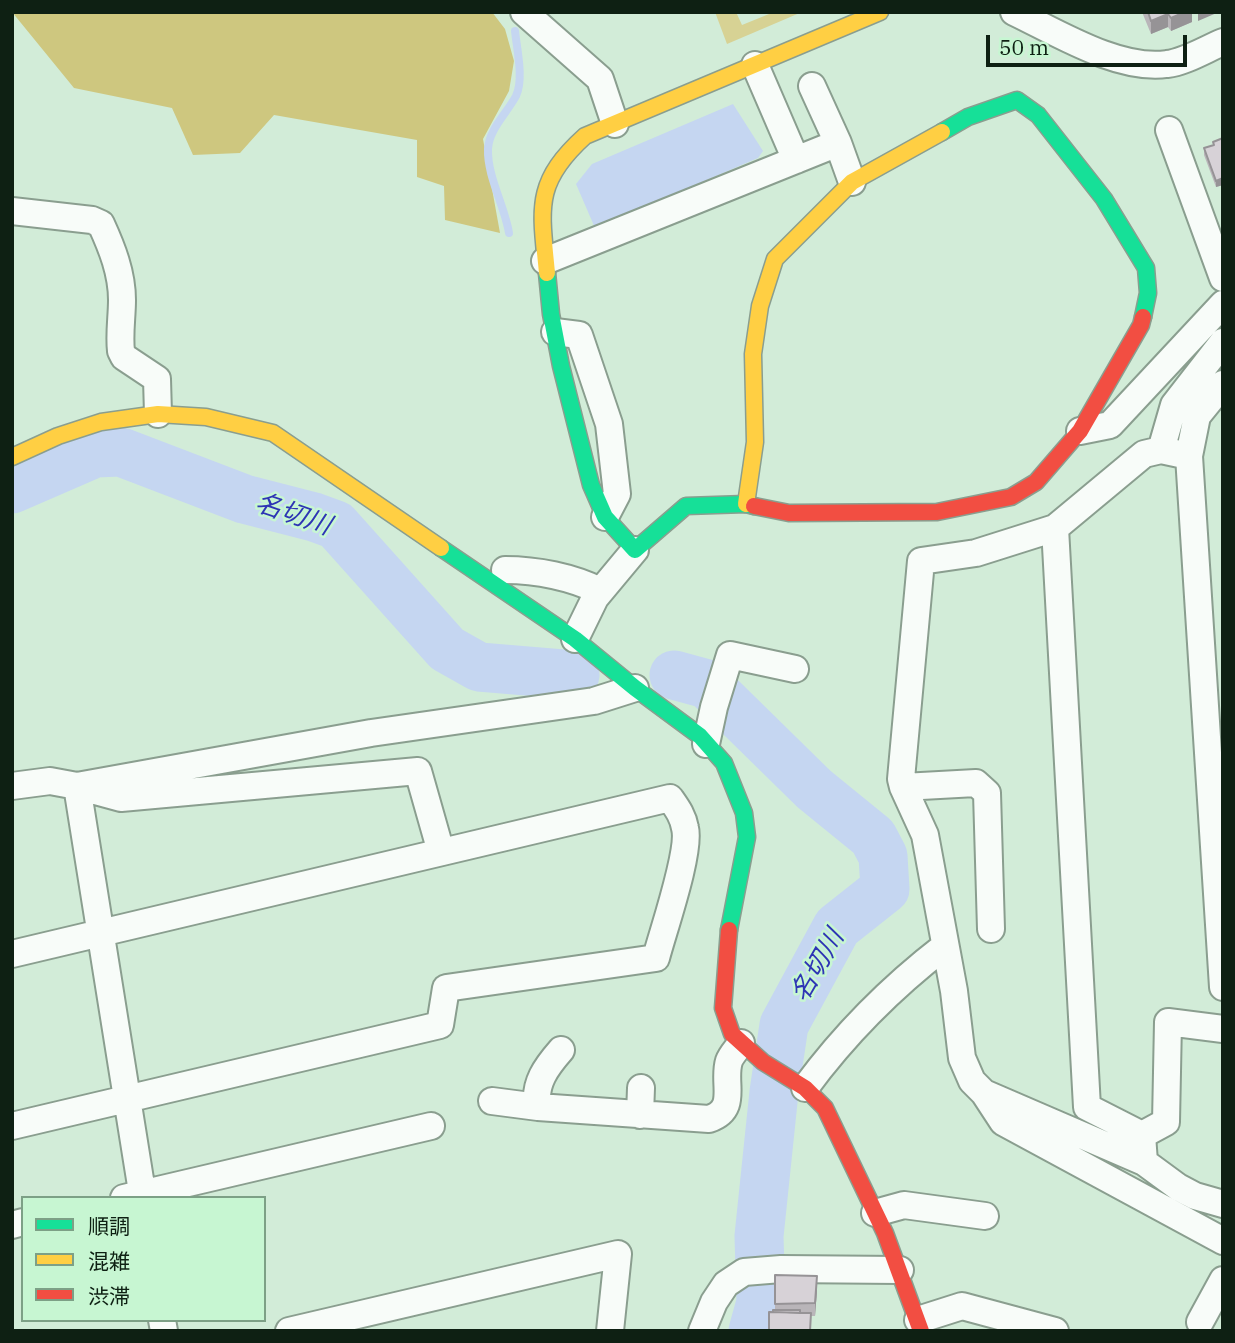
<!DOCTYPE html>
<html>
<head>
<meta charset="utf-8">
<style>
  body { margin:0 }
  #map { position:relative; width:1235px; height:1343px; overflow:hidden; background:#d2ecd8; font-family:"IBM Plex Serif","Noto Sans JP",serif }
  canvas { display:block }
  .frame { position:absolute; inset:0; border:14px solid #0e2013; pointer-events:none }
  .legend { position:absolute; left:21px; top:1196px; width:245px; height:126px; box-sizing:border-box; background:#c7f6d2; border:2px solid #7da086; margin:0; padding:9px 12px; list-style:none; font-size:21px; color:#0e2013 }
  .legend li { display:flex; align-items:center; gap:14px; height:35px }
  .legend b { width:35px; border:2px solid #7da086 }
  .scale { position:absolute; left:986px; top:35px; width:201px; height:32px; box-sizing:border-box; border:4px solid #0e2013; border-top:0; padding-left:9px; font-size:21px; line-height:24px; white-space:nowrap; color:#0e2013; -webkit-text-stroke:5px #c7f6d2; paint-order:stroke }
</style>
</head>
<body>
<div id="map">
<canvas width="1235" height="1343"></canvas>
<div class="frame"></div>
<ul class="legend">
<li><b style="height:9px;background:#16e098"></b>順調</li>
<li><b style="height:9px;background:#ffcf43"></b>混雑</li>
<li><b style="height:9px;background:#f24e42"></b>渋滞</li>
</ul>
<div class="scale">50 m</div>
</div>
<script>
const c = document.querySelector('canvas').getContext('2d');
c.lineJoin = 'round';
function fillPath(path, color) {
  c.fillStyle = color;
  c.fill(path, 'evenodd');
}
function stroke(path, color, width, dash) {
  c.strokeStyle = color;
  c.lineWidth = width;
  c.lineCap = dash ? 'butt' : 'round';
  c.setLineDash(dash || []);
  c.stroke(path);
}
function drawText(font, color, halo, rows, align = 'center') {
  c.font = font + ' "IBM Plex Serif","Noto Sans JP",serif';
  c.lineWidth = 5;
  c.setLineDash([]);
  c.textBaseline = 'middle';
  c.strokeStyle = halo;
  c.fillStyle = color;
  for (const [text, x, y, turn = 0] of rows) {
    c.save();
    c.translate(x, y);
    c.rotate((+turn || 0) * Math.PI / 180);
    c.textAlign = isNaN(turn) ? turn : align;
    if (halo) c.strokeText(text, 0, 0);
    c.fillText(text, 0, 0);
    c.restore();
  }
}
const green = new Path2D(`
  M715,12H736L742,25L774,12H802L727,44Z`);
const forest = new Path2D(`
  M12,12H492L505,29L514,61L509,91L483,139L500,233L445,220L444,186L417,177V140L274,115L240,153L193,155L172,108L74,88Z`);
const water = new Path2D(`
  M733,104L763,151L758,158L595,228L576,184L592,164Z`);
const stream = new Path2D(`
  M509,233C505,207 487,176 488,149C489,129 507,113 516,96C524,79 517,50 515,31`);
const river = new Path2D(`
  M12,489L95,453L121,452L244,499L314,517L336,525L447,649L479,667L575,675
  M674,675L707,684L814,789L873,837L883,856L885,889L837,927L784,1025L774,1092L759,1236L761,1302L753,1331`);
const street = new Path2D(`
  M524,12L600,79L615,124
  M1014,12C1058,33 1119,71 1167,64C1185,62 1206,49 1223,42
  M755,65L796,160
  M812,86L838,143
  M1169,130L1223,278
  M12,211L92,220L101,224C112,248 122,273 122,300C122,317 119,334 121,351L124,357L157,379L158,414
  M545,261L838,143L852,182
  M555,332L579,335L609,424L617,494L605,517
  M1223,384L1197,416L1189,456L1161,450L1144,454L1055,528L976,553L921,561L901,779L903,787L925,835L954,991L962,1058L972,1081L984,1093L1144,1162L1178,1187L1195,1196L1223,1204
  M1080,431L1110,425L1223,304
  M1161,450L1174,405L1223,342
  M1189,456L1223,987
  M1055,528L1087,1107L1142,1135L1144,1162
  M505,570C537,570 572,577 600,591
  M575,639L595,598L635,550
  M706,744L714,707L730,655L795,669
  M12,786L50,781L77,786L121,798L418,771L441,852
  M77,786L371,733L594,701L635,688
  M77,786L143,1198
  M903,787L976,783L987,793L991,929
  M12,954L670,798C677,808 683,816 685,828C691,851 663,931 656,958L446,988L440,1025L12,1126
  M561,1050C547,1066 533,1084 538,1107L709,1119C739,1109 722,1083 729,1061C731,1055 738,1048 741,1043
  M805,1088C844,1035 893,986 945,946
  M984,1093L1003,1122L1223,1241
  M492,1101L538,1107
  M640,1115L641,1088
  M1142,1135L1166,1122L1168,1022L1223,1029
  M124,1198L431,1126
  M875,1213L904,1205L985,1216
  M12,1225L23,1222
  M162,1320L164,1331
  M918,1320L962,1306L1055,1331
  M1200,1322L1223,1280
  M289,1331L618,1254L610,1331
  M702,1331L714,1302L726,1284L744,1272L781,1269L900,1270`);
const fast = new Path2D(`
  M942,132L968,117L1017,100L1038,115L1104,199L1146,268L1148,293L1143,317
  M547,273L551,314L561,366L591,485L605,517L635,550L686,506L746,504L754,506
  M441,548L575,639L635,688L700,736L724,763L744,813L747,837L729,930`);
const slow = new Path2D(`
  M547,273C541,209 533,183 585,136L880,12
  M12,457L58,436L101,422L158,414L206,417L273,433L441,548
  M746,504L755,442L753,354L760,306L775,259L852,182L942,132`);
const jam = new Path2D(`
  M754,506L789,513L937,512L1011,497L1036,482L1080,431L1141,325L1143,317
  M729,930L723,1008L732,1034L763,1062L805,1088L825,1108L885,1233L921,1331`);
const wall = new Path2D(`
  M1142,12H1192V22L1171,31L1168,27L1151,34Z
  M1223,138V185L1216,187L1204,155V148L1213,145V142Z
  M775,1275L817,1290L815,1316H811V1331H769L773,1312L775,1310Z`);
const shadedWall = new Path2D(`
  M1185,12H1192V22L1171,31V18Z
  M1198,12H1219L1198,21Z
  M1168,14V27L1151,34V21Z
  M1223,178V185L1216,187V181Z
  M817,1276V1290L815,1316V1303Z`);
const building = new Path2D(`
  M1148,12H1185L1171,18L1168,14L1151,21Z
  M1223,138V178L1216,181L1204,148L1214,145L1213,142Z
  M775,1275L817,1276L815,1303L775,1304Z
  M773,1310H800V1313L773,1312Z
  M769,1312L811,1313L810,1331H769Z`);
const waterNames = [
  ["名切川",293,515,19],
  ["名切川",818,966,-60]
];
fillPath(green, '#d7d294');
fillPath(forest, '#cec77f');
fillPath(water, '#c5d6f1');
stroke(stream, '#c5d6f1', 8);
stroke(river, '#c5d6f1', 49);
stroke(street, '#8a9e8f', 30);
stroke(fast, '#8a9e8f', 19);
stroke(slow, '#8a9e8f', 19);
stroke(jam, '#8a9e8f', 19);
stroke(street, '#f8fcf9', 26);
stroke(fast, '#16e098', 16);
stroke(slow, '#ffcf43', 16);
stroke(jam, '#f24e42', 16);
fillPath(wall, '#b9b5b9');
fillPath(shadedWall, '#969396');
fillPath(building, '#d7d2d7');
stroke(building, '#969396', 2);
drawText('italic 26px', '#2e35b5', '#c7f6d2', waterNames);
</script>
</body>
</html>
